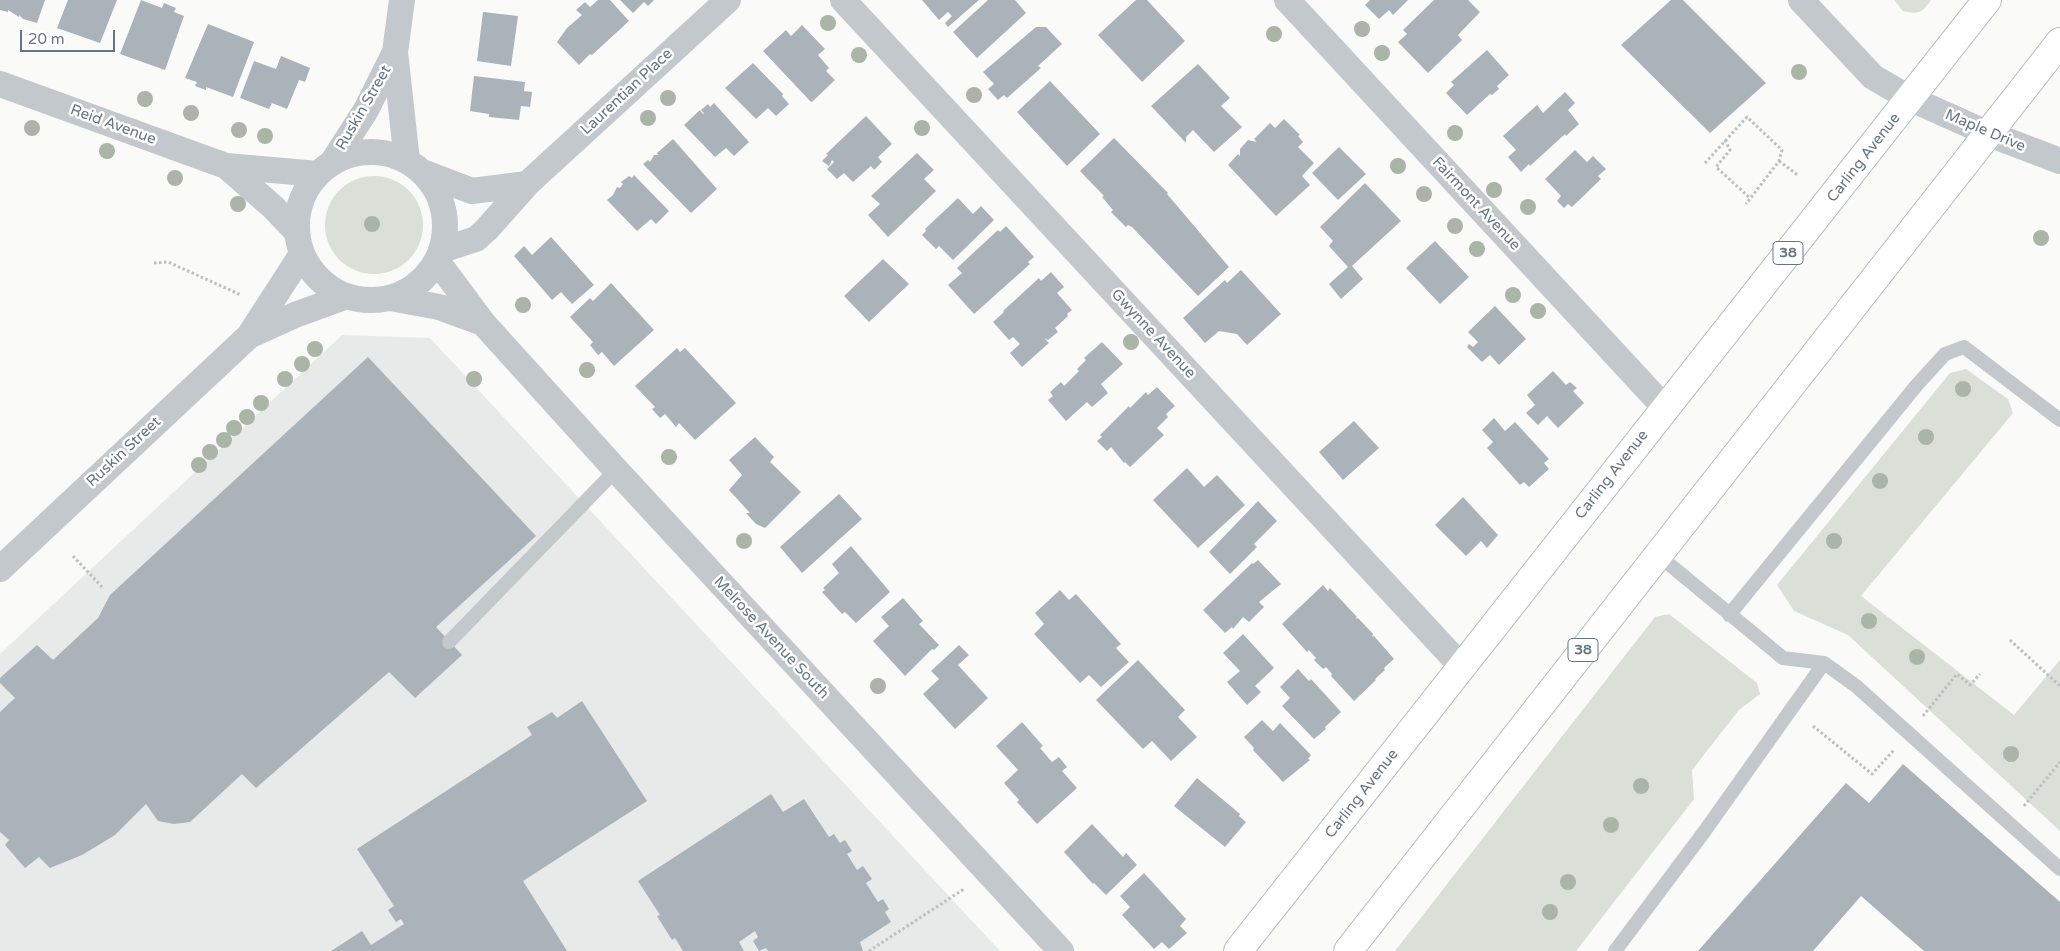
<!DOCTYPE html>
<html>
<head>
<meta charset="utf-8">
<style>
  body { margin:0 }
  #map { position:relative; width:2060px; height:951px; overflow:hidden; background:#fafaf8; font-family:"Varela Round",sans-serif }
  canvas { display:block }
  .scale { position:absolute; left:20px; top:30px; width:95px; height:22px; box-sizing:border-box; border:2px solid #657683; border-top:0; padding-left:6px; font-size:15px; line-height:18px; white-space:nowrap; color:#657683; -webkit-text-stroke:4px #fff; paint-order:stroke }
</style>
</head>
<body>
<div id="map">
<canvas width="2060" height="951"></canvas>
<div class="scale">20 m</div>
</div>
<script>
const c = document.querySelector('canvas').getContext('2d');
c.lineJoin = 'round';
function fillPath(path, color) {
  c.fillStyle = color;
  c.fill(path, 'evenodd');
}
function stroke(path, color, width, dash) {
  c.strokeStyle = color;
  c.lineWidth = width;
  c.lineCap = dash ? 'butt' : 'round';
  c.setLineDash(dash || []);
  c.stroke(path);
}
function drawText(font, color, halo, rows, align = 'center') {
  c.font = font + ' "Varela Round",sans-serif';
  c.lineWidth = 5;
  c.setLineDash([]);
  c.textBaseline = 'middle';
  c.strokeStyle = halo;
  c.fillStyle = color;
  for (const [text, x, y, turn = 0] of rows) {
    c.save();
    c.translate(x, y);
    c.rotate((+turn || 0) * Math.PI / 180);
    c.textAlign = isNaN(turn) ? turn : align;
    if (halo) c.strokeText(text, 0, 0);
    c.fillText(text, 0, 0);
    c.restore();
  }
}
const built = new Path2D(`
  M342,335L430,338L1000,951H0V654Z`);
const green = new Path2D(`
  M1894,0H1931C1922,13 1919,15 1903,11Z
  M325 225a49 49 0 1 1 98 0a49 49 0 1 1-98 0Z
  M1966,369L2008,399L2013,413L1861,596L2014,715L2060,660V831L1848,635L1794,611L1777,585L1950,373Z
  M1669,614L1757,683L1760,694L1739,710L1692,770L1694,799L1576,951H1395L1655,617Z`);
const building = new Path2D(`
  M0,0H45L37,23L23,19L19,15V17L8,10V12L0,10Z
  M68,0H117L100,43L57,28Z
  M141,0L162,8L164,3L176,8L174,12L184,16L165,70L120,54Z
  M598,0H610L629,21L592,55L590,54L579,65L557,42L567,28L582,15L576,10L585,2L590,7Z
  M620,0H654L648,6L644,2L633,13Z
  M922,0H979L948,27L945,23L952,16L948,12L939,20Z
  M988,0H1015L1026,13L977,58L953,32Z
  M1136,0H1147L1185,41L1142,82L1098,35Z
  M1370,0H1408L1393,15L1389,10L1379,19L1365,5Z
  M1434,0H1468L1480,12L1458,35L1462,40L1428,73L1398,42L1407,34L1403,30Z
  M1671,0H1683L1766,83L1710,133L1621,45Z
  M483,12L518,16L511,66L477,61Z
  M208,24L254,42L233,97L206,87V90L195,86L197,82L185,78Z
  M802,25L825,49L818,55L829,68L826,71L835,80L812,102L810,101L763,51L786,30L791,36Z
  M1036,27H1046L1062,44L1038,66L1041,68L1007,98L1004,95L998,100L988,89L994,84L983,72Z
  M1487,50L1509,75L1497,86L1499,89L1492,95L1490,94L1467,115L1446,93L1454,85L1451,82Z
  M281,56L310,68L305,82L299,80L287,109L272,103L269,109L240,98L254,61L276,69Z
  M753,63L783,94L782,96L789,104L776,116L768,108L756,119L725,88Z
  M1198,64L1230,98L1221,106L1242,127L1214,152L1193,130L1186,137V143L1151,106Z
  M474,76L525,82L524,91L532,92L530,107L521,106L519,120L489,117V114L470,111Z
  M1050,81L1100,134L1067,166L1017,112Z
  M1565,92L1575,103L1568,110L1579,124L1566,136L1565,134L1530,166L1529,164L1521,172L1508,157L1516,150L1503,136L1537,105L1543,113Z
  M714,103L749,142L734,156L726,148L715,157L684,125L700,110L703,114L704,113L701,110L708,104L710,107Z
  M866,116L892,144L878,157L882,162L874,170L871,166L853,182L844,173L837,179L827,169L834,162L832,160L829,166L822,161L828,155L826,154Z
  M1284,119L1300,135L1298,136L1303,142L1298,147L1314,163L1302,176L1310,185L1276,216L1228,165L1238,154L1240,156V149L1248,140L1257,142L1254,139L1270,123L1275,128Z
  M1114,138L1168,193L1167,194L1229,267L1198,296L1132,227L1128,225L1126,227L1111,212L1113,210L1102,197L1104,196L1080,171Z
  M673,139L717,189L691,213L643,164L648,160L650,162L654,155H658L657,153Z
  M1339,147L1366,174L1338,200L1312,173Z
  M1575,150L1587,162L1593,156L1606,169L1598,176L1601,179L1572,207L1568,204L1564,208L1557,201L1561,196L1545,179Z
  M917,153L934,170L924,179L936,191L888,237L868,215L880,204L871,196Z
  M634,175L669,211L656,224L651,219L637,231L607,200L613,195L617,187L620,188L623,184L621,182L629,176L632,178Z
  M1365,183L1401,221L1352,266L1363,279L1341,299L1329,284L1348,267L1329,246L1333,241L1320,227Z
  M958,198L973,214L981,206L994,220L953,260L939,246L936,249L922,235L926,231L925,229Z
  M1006,226L1034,257L1028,262L1030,264L974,314L948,285L962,273L957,268L998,230L1000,232Z
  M551,237L594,285L572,304L561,292L552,300L514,256L524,246L532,255Z
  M1435,241L1469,277L1440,304L1406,268Z
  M883,259L909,284L869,322L844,296Z
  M1241,270L1281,314L1247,345L1237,334L1219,331L1205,343L1183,318L1225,280L1227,283Z
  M1051,272L1064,287L1057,293L1072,310L1067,314L1068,316L1055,328L1058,332L1048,340L1044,338L1049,343L1022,367L1010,353L1020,344L1013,337L1009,340L993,322L1004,312L1003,311L1039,278L1041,281Z
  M611,283L654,330L614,366L602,352L598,355L590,345L593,342L570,317L590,298L593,301Z
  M1495,306L1526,339L1499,365L1490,355L1482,362L1467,347L1469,344L1473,347L1478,342L1468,332Z
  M1102,342L1123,364L1101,384L1108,393L1092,407L1087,402L1066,421L1048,400L1053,396L1050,392L1061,382L1064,386L1079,371L1077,369L1086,360L1084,358Z
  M677,348L680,352L685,348L736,403L695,440L679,423L676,427L665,414L660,418L652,409L655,407L635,386Z
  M368,357L536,536L436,627L462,655L415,698L389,672L256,788L242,774L190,822L174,824L158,821L146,804L115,835L82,855L50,868L39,857L25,868L5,845L9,840L0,832V712L15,698L0,683V678L37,645L53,660L98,618L110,595Z
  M1553,371L1566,385L1570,382L1577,388L1573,391L1584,403L1558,428L1547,416L1538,425L1526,413L1535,405L1527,395Z
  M1157,387L1175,406L1166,414L1168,417L1157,428L1164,435L1130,467L1125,462L1124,463L1111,447L1107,451L1097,441L1102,437L1100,435L1129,406L1130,408L1146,392L1148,395Z
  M1494,418L1505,431L1515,422L1549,459L1544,463L1549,469L1529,487L1524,482L1520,485L1487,448L1493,442L1482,430Z
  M1354,421L1379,448L1343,480L1319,452Z
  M755,437L774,457L770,462L801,492L765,528L756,524L746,513H750L729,490L742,475L729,460Z
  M1187,468L1204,487L1217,475L1245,505L1198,548L1153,500Z
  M839,494L862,519L802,573L780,547Z
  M1463,497L1498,535L1487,548L1481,541L1466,556L1435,525Z
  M1258,501L1277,521L1254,544L1257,547L1230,574L1209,552Z
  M851,546L890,592L856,623L845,612L842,614L822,592L825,590L823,588L839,573L832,564Z
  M1258,560L1281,584L1259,602L1264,607L1249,622L1243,617L1233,629L1232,627L1225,633L1203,610L1252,563L1253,564Z
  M1323,585L1328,591L1330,588L1357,617L1355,619L1358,618L1373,634L1372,637L1374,636L1394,659L1384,668L1385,670L1375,679L1376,680L1354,701L1331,676L1332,674L1326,667L1323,669L1314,660L1316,658L1309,650L1307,652L1282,624Z
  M1060,590L1069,600L1076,594L1121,644L1116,648L1129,662L1101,687L1089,675L1080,683L1034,634L1044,624L1035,613Z
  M903,598L923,621L919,624L939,645L934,650L932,649L905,676L873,641L889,626L881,617Z
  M1243,634L1274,668L1255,686L1261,692L1247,705L1227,682L1240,671L1223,653Z
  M959,645L969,655L958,665L988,698L955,729L923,694L939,679L931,671Z
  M1138,660L1185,710L1178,717L1197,737L1171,761L1152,741L1143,749L1096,700Z
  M1298,669L1309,681L1311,679L1341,712L1325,727L1326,729L1314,739L1282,706L1290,698L1280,687Z
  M582,701L647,801L523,881L567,951H331L362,931L371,945L404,924L401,919L396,922L388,910L394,906L357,849L532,735L527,727L552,712L557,718Z
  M1262,720L1273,731L1280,723L1311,755L1308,759L1310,760L1283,782L1253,750L1254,748L1244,737Z
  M1022,722L1043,746L1040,748L1052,762L1059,757L1067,767L1062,771L1077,788L1037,824L1017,802L1019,800L1004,783L1018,770L996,746Z
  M1903,764L2060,902V951H1924L1861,896L1813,951H1698L1846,783L1869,803Z
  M1197,778L1240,814L1239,816L1246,822L1225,847L1174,806Z
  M771,794L783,812L804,799L829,837L834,834L840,843L845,840L852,851L847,854L857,870L863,866L872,879L866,883L878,902L883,899L889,909L885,912L891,922L860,942L863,951H768L766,948L759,951L753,941L758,937L755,931L739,942L744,951H683L675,938L672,940L657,916L660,915L638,881Z
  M1092,824L1123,857L1126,853L1137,865L1106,895L1094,883L1093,884L1064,852Z
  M1144,873L1186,919L1180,926L1187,933L1169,949L1162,942L1154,949L1122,915L1130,907L1120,896Z`);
const path = new Path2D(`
  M1725,140L1730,150L1716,167L1750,198
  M1779,161L1799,176
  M1705,163L1747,117L1782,150L1779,161L1746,204
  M154,263L168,262L241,295
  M73,556L103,588
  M2010,640L2060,686
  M1923,716L1957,674L1970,685L1980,674
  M1813,726L1872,774L1894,750
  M2024,806L2060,762
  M869,951L964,889`);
const lane = new Path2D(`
  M1658,555L1783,658L1824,663L1856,686L2060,869
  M1729,615L1916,386L1945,354L1964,347L2060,420
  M449,642L616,470
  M1615,951L1704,832L1824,663`);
const street = new Path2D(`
  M402,0L395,52L407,161
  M843,0L1463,668
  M1287,0L1665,408
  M1801,0L1873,77L1911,99L1989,134L2060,161
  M0,84L226,166L318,174
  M297 226a74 74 0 1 1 148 0a74 74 0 1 1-148 0Z
  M332,163L366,110L395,52
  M226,166L273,207L297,232
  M422,172L472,191L527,184
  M442,250L476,239L487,229L527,184L728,0
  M437,261L483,323L616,470L1061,951
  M390,298L439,307L483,323
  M249,336L295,315L347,296
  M0,569L249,336L302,254`);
const primary = new Path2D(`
  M1238,951L1987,0
  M1348,951L2060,42`);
const trees = [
  [828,23],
  [1362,29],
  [1274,34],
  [1382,53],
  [859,55],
  [1799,72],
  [974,95],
  [668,98],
  [145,99],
  [191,113],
  [648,118],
  [32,128],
  [922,128],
  [239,130],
  [1455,133],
  [265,136],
  [107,151],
  [1398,166],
  [175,178],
  [1494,190],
  [1424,194],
  [238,204],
  [1528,207],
  [372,224],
  [1455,226],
  [2041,238],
  [1477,249],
  [1513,295],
  [523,305],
  [1538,311],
  [1131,342],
  [315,349],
  [302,364],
  [587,370],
  [285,379],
  [474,379],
  [1963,389],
  [261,403],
  [247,417],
  [234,428],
  [1926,437],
  [224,440],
  [210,452],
  [669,457],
  [199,465],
  [1880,481],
  [744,541],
  [1834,541],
  [1869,621],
  [1917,657],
  [878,686],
  [2011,754],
  [1641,786],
  [1611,825],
  [1568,882],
  [1550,912]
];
const shields = [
  [1788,253,30],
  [1583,650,30]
];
const shieldNames = [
  ["38",1788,253],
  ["38",1583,650]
];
const streetNames = [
  ["Laurentian Place",627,92,-43],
  ["Ruskin Street",364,108,-60],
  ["Reid Avenue",113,125,20],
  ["Maple Drive",1985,131,23],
  ["Carling Avenue",1864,158,-52],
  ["Fairmont Avenue",1476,204,47],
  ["Gwynne Avenue",1153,334,47],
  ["Ruskin Street",124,452,-43],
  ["Carling Avenue",1612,475,-52],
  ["Melrose Avenue South",771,638,47],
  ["Carling Avenue",1362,794,-52]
];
fillPath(built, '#e8e9e9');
fillPath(green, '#dadfd7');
fillPath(building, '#aab3b9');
stroke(primary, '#b5babe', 30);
stroke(path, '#bbbfc2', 3, [2.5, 2.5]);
stroke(lane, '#c3c8cc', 14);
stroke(street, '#c3c8cc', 26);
stroke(primary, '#fff', 28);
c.fillStyle = '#aab4a7';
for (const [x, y] of trees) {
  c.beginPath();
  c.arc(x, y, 8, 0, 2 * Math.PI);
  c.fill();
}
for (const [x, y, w] of shields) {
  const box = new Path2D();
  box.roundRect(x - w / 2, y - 11.5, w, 23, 4);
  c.fillStyle = '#fff';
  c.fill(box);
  stroke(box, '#657683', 1);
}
drawText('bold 14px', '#657683', null, shieldNames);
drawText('15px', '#657683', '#fff', streetNames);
</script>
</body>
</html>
